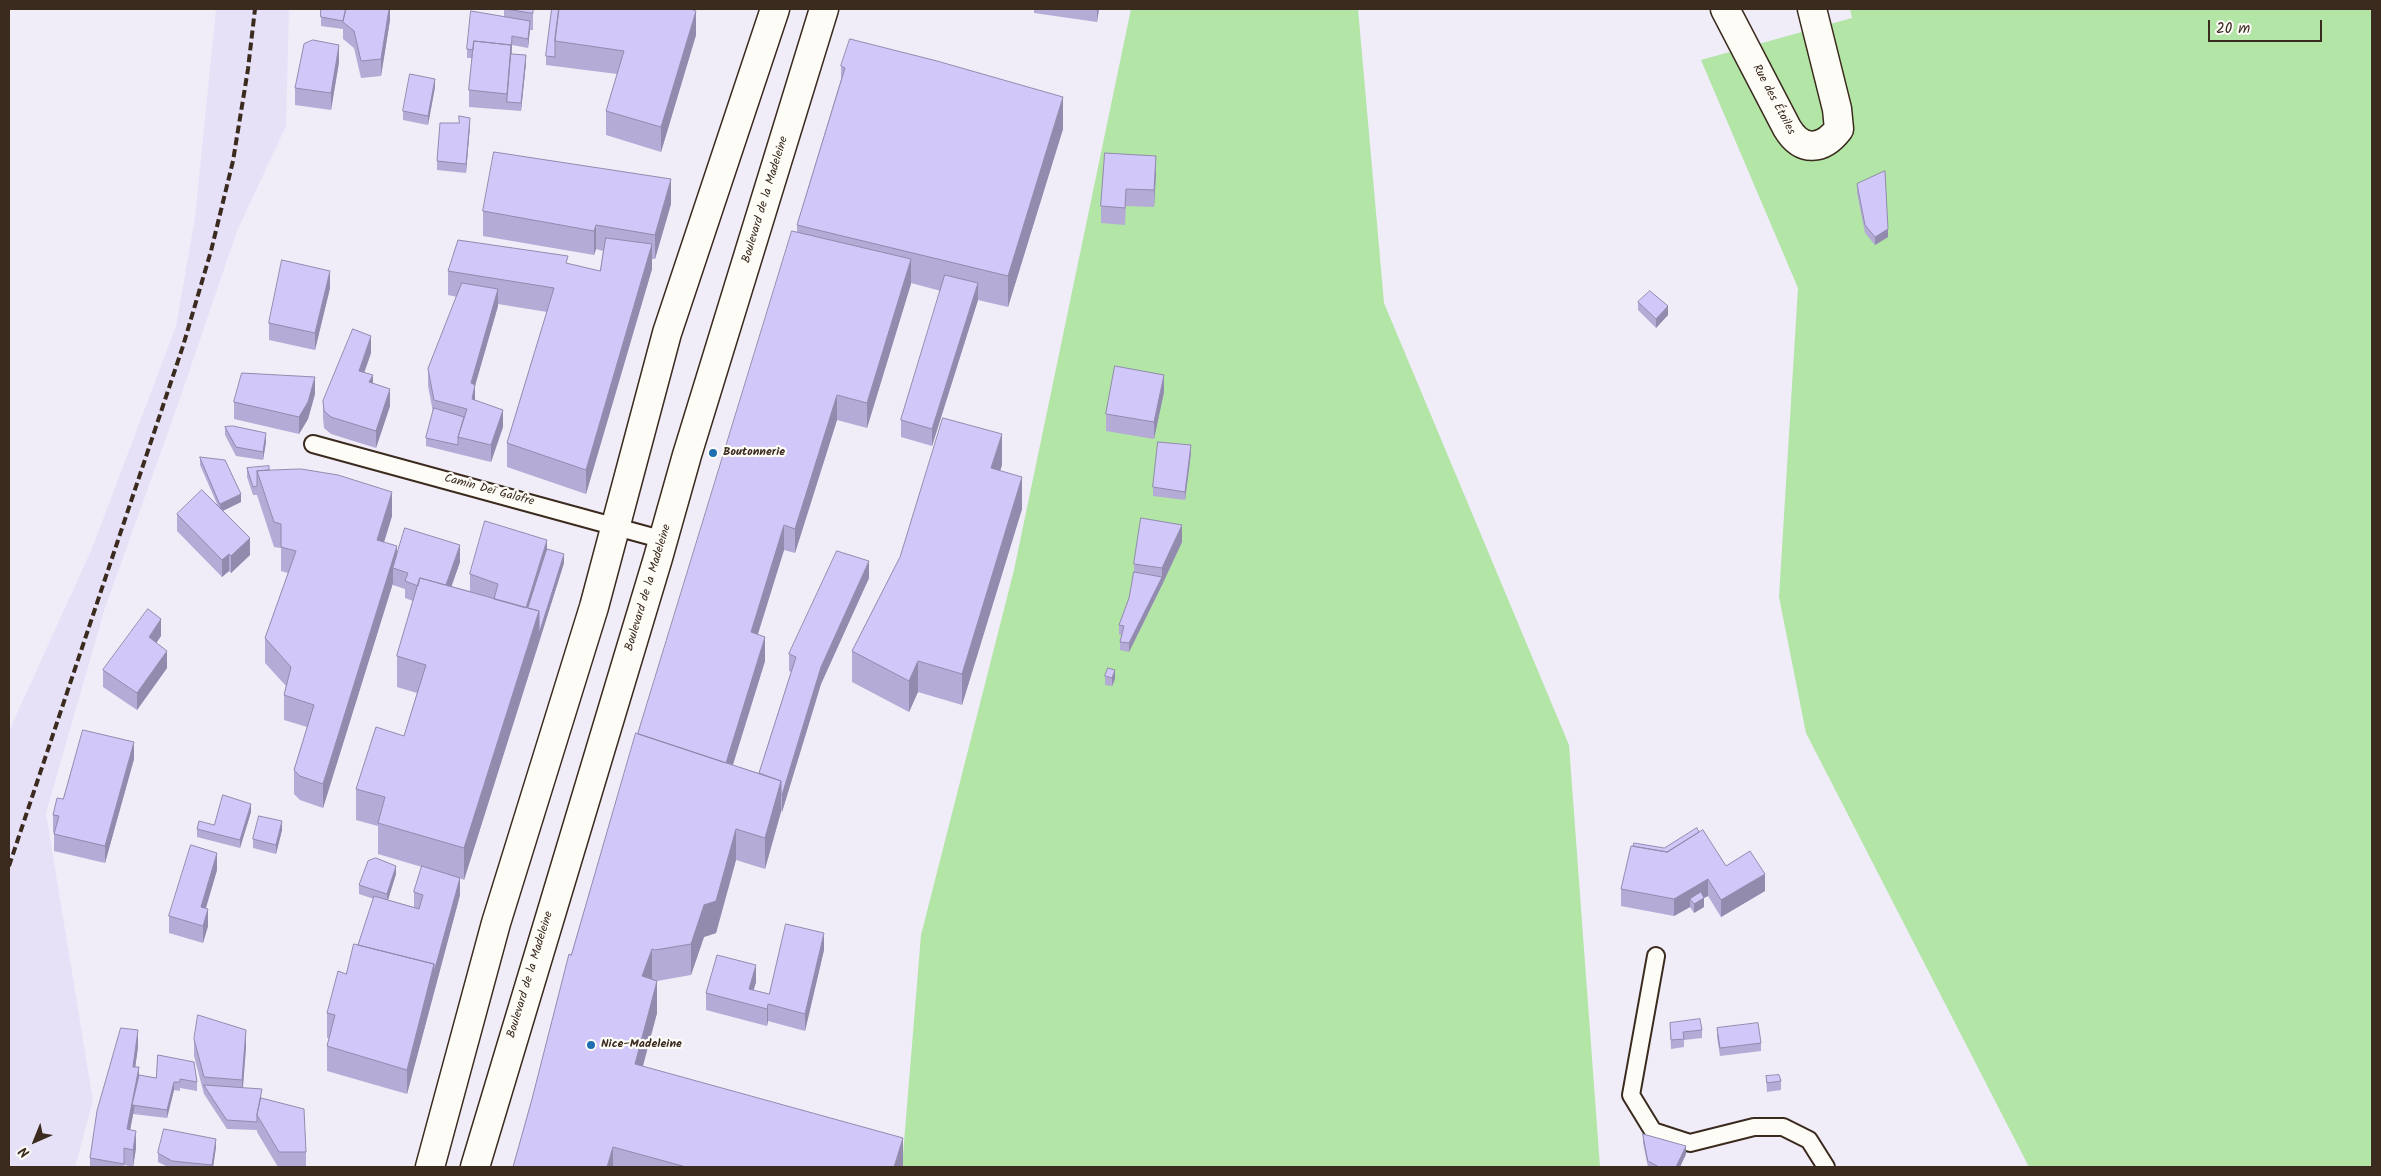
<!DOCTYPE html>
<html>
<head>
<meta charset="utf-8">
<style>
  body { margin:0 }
  #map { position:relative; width:2381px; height:1176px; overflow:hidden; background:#f0ecf8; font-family:Kalam,sans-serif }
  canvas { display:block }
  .frame { position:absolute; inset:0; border:10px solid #3b2a1e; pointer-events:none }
  .north { position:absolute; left:10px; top:1116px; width:50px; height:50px; -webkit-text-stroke:4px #fdfcf7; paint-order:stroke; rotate:224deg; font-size:14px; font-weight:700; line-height:20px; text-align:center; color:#3b2a1e }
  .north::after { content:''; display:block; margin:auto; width:18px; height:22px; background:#3b2a1e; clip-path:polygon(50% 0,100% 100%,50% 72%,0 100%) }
  .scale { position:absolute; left:2208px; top:20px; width:114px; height:22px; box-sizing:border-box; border:2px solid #3b2a1e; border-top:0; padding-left:6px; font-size:15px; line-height:18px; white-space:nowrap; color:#3b2a1e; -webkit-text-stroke:4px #fdfcf7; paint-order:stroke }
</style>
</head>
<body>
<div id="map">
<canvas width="2381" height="1176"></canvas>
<div class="frame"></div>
<div class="north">N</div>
<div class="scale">20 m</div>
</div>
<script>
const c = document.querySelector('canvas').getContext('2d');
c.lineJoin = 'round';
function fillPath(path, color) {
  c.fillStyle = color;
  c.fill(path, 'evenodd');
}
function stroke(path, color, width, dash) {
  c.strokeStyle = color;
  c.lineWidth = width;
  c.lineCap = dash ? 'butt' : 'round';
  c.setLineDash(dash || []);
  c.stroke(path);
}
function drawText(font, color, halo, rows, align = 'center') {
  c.font = font + ' Kalam,sans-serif';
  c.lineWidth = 4.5;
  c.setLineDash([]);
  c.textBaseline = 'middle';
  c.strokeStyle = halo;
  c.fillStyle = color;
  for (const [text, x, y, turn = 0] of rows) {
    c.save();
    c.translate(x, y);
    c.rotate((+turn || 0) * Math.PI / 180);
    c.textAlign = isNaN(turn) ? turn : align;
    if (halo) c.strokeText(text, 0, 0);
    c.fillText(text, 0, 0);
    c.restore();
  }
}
const built = new Path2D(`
  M216,9H289L286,126L237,231L177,407L105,608L46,813L93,1101L75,1167H9V731L93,546L176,326L195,218Z`);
const green = new Path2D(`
  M1131,9H1358L1384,303L1569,745L1600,1167H902L921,935L1014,570Z
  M1850,9H2372V1167H2029L1806,733L1779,597L1798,288L1701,60L1852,18Z`);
const lane = new Path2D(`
  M313,444L664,540
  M1656,956L1631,1095L1653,1131L1690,1143L1754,1127H1783L1809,1140L1826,1167`);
const street = new Path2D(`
  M1725,9L1787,128C1802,153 1823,150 1839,129L1837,109L1812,9`);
const secondary = new Path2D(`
  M430,1167L496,923L594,607L667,333L775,9
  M475,1167L658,558L687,455L824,9`);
const rail = new Path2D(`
  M9,866L183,346L211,251L233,161L248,69L255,9`);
const wall = new Path2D(`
  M321,9H390V20L381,76L361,78L354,48L343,39V29L321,26Z
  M504,9H533V30H530L528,48L512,45L511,54L526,63L521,111L469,107V90L472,58H467V49L504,16Z
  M552,9L696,35L661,152L606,135V111L617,74L546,65V56Z
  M1034,9H1099L1097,22L1034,13Z
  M339,62L331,110L295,105V88Z
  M841,66L1063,129L1008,307L978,300L932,446L901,437V420L941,291L911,283L867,428L837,420L795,553L784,550L758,634L765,661L733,765L759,773L791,672L789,671V654L869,578L821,684L782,812L781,811L765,869L736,860L716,933L704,937L691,975L657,981V1013L643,1066L903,1167H513L532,1099L571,955L638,734L797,232V225L841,79Z
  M435,87L428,125L403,120V111Z
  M470,126L466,173L437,170V161Z
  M1105,153L1156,173L1154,207L1126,206L1125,225L1101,223V206Z
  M1857,184L1888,237L1875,245L1865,233L1857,193Z
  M671,204L655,259H652V269L586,494L507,467V443L547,312L498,304V306L475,385V400L503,427L491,462L426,446V438L433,412L428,386V369L457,297L448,295V271L568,264L600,271L603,251L596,249L594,255L483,236V211Z
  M330,288L315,350L269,340V323Z
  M1638,302L1668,315L1656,328L1638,310Z
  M371,353L364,372L390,406L376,448L331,434L324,428L323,418V401Z
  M1164,392L1154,439L1106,431V414Z
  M315,394L308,419L299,434L234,419V402Z
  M225,427L266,442L263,460L236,456L225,435Z
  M1191,453L1185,500L1153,496V487Z
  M200,457L241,502L223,511L250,555L231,573L229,571L222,577L177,531V514L217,504L200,465Z
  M1002,465L1000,471L1022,509L962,705L918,692L909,712L852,682V651Z
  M247,468L269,470L392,516L384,542L397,555L460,562L451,586L470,591V574L547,549L564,563L464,880L460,878V895L407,1094L327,1071V1046L329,1038H327V1013L346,974L358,945L374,899L359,894V885L396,874L388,900L414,907V892L422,867L378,854V826L356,820V789L404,736L417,693L397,687V656L413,601L405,598V589L393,585V583L323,808L300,800L294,794V770L307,727L284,720V695L286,686L265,663V638L288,573L281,571V548L274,547L257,495H253L247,477Z
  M1182,542L1162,585L1129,652L1120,650V642L1122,635L1119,634V625L1129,598L1134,572V564Z
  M161,636L156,643L167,668L137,710L103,687V670Z
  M1105,676L1115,679L1112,686L1105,685Z
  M134,759L105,863L54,851V833L53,832V815L63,799Z
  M251,812L240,848L197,837V829L214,825Z
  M282,830L276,854L253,848V839Z
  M1699,832L1726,866L1765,891L1721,917L1708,896L1704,898V907L1694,913L1690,907L1674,916L1621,906V889L1664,848Z
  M217,870L206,908L208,926L203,943L169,933V916Z
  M824,950L805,1031L768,1021L767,1026L706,1010V993L756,982L753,991L769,994Z
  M1670,1023L1702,1030V1038L1684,1040V1047L1671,1049Z
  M1717,1028L1761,1043V1051L1720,1056L1717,1037Z
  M194,1039L246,1047L243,1088L262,1098L306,1152V1167H278L257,1132V1130L227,1129L204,1094L194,1056Z
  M138,1047L135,1067L139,1075L156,1078L158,1055L197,1082V1091L180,1088V1091L174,1090L167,1118L133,1114L130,1130L136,1148L133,1167L124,1165V1167H90V1158Z
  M1766,1076L1781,1081V1090L1767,1092Z
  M1643,1134L1686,1154L1680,1167H1648L1643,1143Z
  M216,1147L213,1167H168L158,1162V1153Z`);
const shadedWall = new Path2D(`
  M389,9H390V20L381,76V59Z
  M1097,9H1099L1097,22Z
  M696,11V35L661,152V127Z
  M530,21V29L528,48V39Z
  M339,45V62L331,110V93Z
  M526,55V63L521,111V103Z
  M435,79V87L428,125V116Z
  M1063,97V129L1008,307V276Z
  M470,118V126L466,173V164Z
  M1156,156V173L1154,207V190Z
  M671,179V204L655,259V235Z
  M596,225V249L594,255V231Z
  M1888,229V237L1875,245V237Z
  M652,244V269L586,494V470Z
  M911,259V284L867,428V403Z
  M330,271V288L315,350V333Z
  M978,283V300L932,446V429Z
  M498,289V306L471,400V383Z
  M1668,306V315L1656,328V319Z
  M371,336V353L359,388V371Z
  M373,375V392L369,382Z
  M1164,375V392L1154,439V422Z
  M315,377V394L308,419L299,434V417Z
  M475,385V402L472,399Z
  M390,389V406L376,448V431Z
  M837,395V420L795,553V529Z
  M503,410V427L491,462V445Z
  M266,433V442L263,460V452Z
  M1002,434V465L991,499V468Z
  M1191,445V453L1185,500V492Z
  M1022,477V509L962,705V674Z
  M392,492V516L377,565V540Z
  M241,494V502L220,512V504Z
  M784,525V550L751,656V632Z
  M1182,525V542L1162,585L1129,652V643L1162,577V568Z
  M250,538V555L231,573V556Z
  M547,540V557L524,629L522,620Z
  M460,545V562L443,611V594Z
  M397,546V569L393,568V583L323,808V784Z
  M229,554V571L222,577V560Z
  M564,554V563L464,880V848L539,611Z
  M869,561V578L821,684L782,812V795L821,667Z
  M161,619V636L149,654V637Z
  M765,637V661L724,793V768Z
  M167,651V668L137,710V693Z
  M918,661V692L909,712V681Z
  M1115,670V679L1112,686V678Z
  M134,742V759L105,863V846Z
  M781,781V812L765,869V838Z
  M251,804V812L240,848V840Z
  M282,821V830L276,854V845Z
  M736,829V860L716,933L704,937L691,975V944L704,905Z
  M217,853V870L201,924V907Z
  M396,866V874L387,903V894Z
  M1765,874V891L1721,917V900Z
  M460,878V895L407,1094V1070L434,964Z
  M1708,879V896L1704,898V907L1694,913V904L1690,899V907L1674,916V899Z
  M208,909V926L203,943V926Z
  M824,933V950L805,1031V1014Z
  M652,949V980L642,976Z
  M756,965V982L749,1006V989Z
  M657,981V1013L635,1095V1064Z
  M768,1004V1021L767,1026V1009Z
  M138,1030V1047L133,1084V1067Z
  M246,1030V1047L242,1097V1080Z
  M139,1067V1084L127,1146V1129Z
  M174,1082V1090L167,1118V1110Z
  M136,1131V1148L133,1167V1150Z
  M903,1138V1167H894Z
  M216,1139V1147L213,1167H212Z
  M1686,1146V1154L1680,1167H1676Z
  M613,1147V1167H607Z`);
const building = new Path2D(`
  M321,9H346L343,21L321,17Z
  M346,9H389L381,59L361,61L354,31L343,22Z
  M506,9H533V13Z
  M552,9H559L555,41V57L546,56Z
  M559,9H691L696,11L661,127L606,111L624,51L555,41Z
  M471,11L530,21L528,39L512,36L511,54V45L474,41L473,50L467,49Z
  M850,39L937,61L1063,97L1008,276L797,225L845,68L841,66Z
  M313,40L339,45L331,93L295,88L304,44Z
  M474,41L511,45L507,94L469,90Z
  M511,54L526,55L521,103L507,102Z
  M410,74L435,79L428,116L403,111Z
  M459,116L470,118L466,164L437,161L440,123H459Z
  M494,152L671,179L655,235L596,225L594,231L483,211Z
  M1105,153L1156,156L1154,190L1126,189L1125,208L1101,206Z
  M1885,171L1888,229L1875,237L1865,225L1857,184Z
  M792,231L911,259L867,403L837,395L795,529L784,525L751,632L765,637L726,763L638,734Z
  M606,238L652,244L586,470L507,443L554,288L448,271L458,240L568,256L566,263L600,271Z
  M282,260L330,271L315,333L269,323Z
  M945,275L978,283L932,429L901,420Z
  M462,283L498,289L471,383L475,385L472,399L503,410L491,445L458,437L467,409L434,400L428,369Z
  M1650,291L1668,306L1656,319L1638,302Z
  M353,329L371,336L359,371L373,375L369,382L390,389L376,431L331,417L324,411L323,401Z
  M1115,366L1164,375L1154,422L1106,414Z
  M242,373L315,377L308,402L299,417L234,402Z
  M434,408L464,417L458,437V445L426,438Z
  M943,418L1002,434L991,468L1022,477L962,674L918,661L909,681L852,651L900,557Z
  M233,426L266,433L263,452L236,447L225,427Z
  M1158,442L1191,445L1185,492L1153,487Z
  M200,457L225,460L241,494L220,504Z
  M269,466V470L257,471V486L253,487L247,468Z
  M301,469L338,475L392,492L377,540L397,546L323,784L300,776L294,770L314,705L284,695L291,667L265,638L296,551L281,547V524L274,522L257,471Z
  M202,490L250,538L231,556L229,554L222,560L177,514Z
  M1141,518L1182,525L1162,568L1134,564Z
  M485,521L547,540L526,608L494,599L498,584L470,574Z
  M405,528L460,545L446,585L420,578L418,586L405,581L408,573L393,568Z
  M547,549L564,554L539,634V611L528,608Z
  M837,551L869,561L821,667L782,795L781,794V781L759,773L796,657L789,654Z
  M1134,572L1162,577L1129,643L1120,642L1124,626L1119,625L1129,598Z
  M420,578L539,611L464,848L378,823L385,797L356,789L376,727L404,736L426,665L397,656Z
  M148,609L161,619L149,637L167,651L137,693L103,670Z
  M1108,668L1115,670L1112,678L1105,676Z
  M83,730L134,742L105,846L54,834L59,816L53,815L57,798L63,799Z
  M636,733L781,781L765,838L736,829L716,901L704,905L691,944L655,950L652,949L642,976L657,981L635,1064L903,1138L894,1167H686L613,1147L607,1167H513L532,1099L569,954L571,955Z
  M223,795L251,804L240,840L197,829L199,821L214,825Z
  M259,816L282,821L276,845L253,839Z
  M1697,828L1699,832L1667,852L1633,846L1634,843L1664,848Z
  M1703,830L1726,866L1750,851L1765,874L1721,900L1708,879L1674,899L1621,889L1631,846L1667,852Z
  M191,845L217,853L201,907L208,909L203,926L169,916Z
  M376,858L396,866L387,894L359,885L368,861Z
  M422,866L460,878L434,972V964L358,945L374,896L419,909L423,895L414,892Z
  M1701,892L1704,898L1694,904L1690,899Z
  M786,924L824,933L805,1014L768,1004L767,1009L706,993L717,955L756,965L749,989L769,994Z
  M354,944L434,964L407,1070L327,1046L335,1015L327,1013L338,971L346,974Z
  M198,1015L246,1030L242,1080L204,1077L194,1039Z
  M1700,1019L1702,1030L1683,1032L1684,1039L1671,1040L1670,1023Z
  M1758,1023L1761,1043L1720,1048L1717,1028Z
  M121,1028L138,1030L133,1067H139L127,1129L136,1131L133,1150L124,1148V1164L90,1158L97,1111Z
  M158,1055L194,1062L197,1082L180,1079V1082H174L167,1110L132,1105L139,1075L156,1078Z
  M1779,1075L1781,1081L1767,1083L1766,1076Z
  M204,1085L262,1089L257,1115V1122L227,1120Z
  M261,1098L304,1109L306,1152H279L257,1115Z
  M164,1129L216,1139L212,1165L172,1161L158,1153Z
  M1643,1134L1686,1146L1676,1167H1659L1648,1161Z`);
const markers = [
  [713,453,5,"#1f6fb2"],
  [591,1045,5,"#1f6fb2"]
];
const streetNames = [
  ["Rue des Étoiles",1773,100,62],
  ["Boulevard de la Madeleine",766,200,-73],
  ["Camin Deï Galofre",489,491,15],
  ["Boulevard de la Madeleine",649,588,-73],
  ["Boulevard de la Madeleine",531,975,-73]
];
const poiNames = [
  ["Boutonnerie",723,453],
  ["Nice-Madeleine",601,1045]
];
fillPath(built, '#e7e1f8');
fillPath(green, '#b2e5a6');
stroke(lane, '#3b2a1e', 20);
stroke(street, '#3b2a1e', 31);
stroke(secondary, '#3b2a1e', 31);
stroke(lane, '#fdfcf7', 16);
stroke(street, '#fdfcf7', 28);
stroke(secondary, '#fdfcf7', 28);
stroke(rail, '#3b2a1e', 4, [8, 4]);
fillPath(wall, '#b4abd6');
fillPath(shadedWall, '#928bae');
fillPath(building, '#d1c7f9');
stroke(building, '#928bae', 1);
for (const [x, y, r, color] of markers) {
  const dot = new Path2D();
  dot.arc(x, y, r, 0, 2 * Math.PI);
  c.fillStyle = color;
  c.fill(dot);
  stroke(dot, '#fdfcf7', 2);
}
drawText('12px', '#3b2a1e', '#fdfcf7', streetNames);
drawText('bold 12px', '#3b2a1e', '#fdfcf7', poiNames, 'left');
</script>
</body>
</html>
